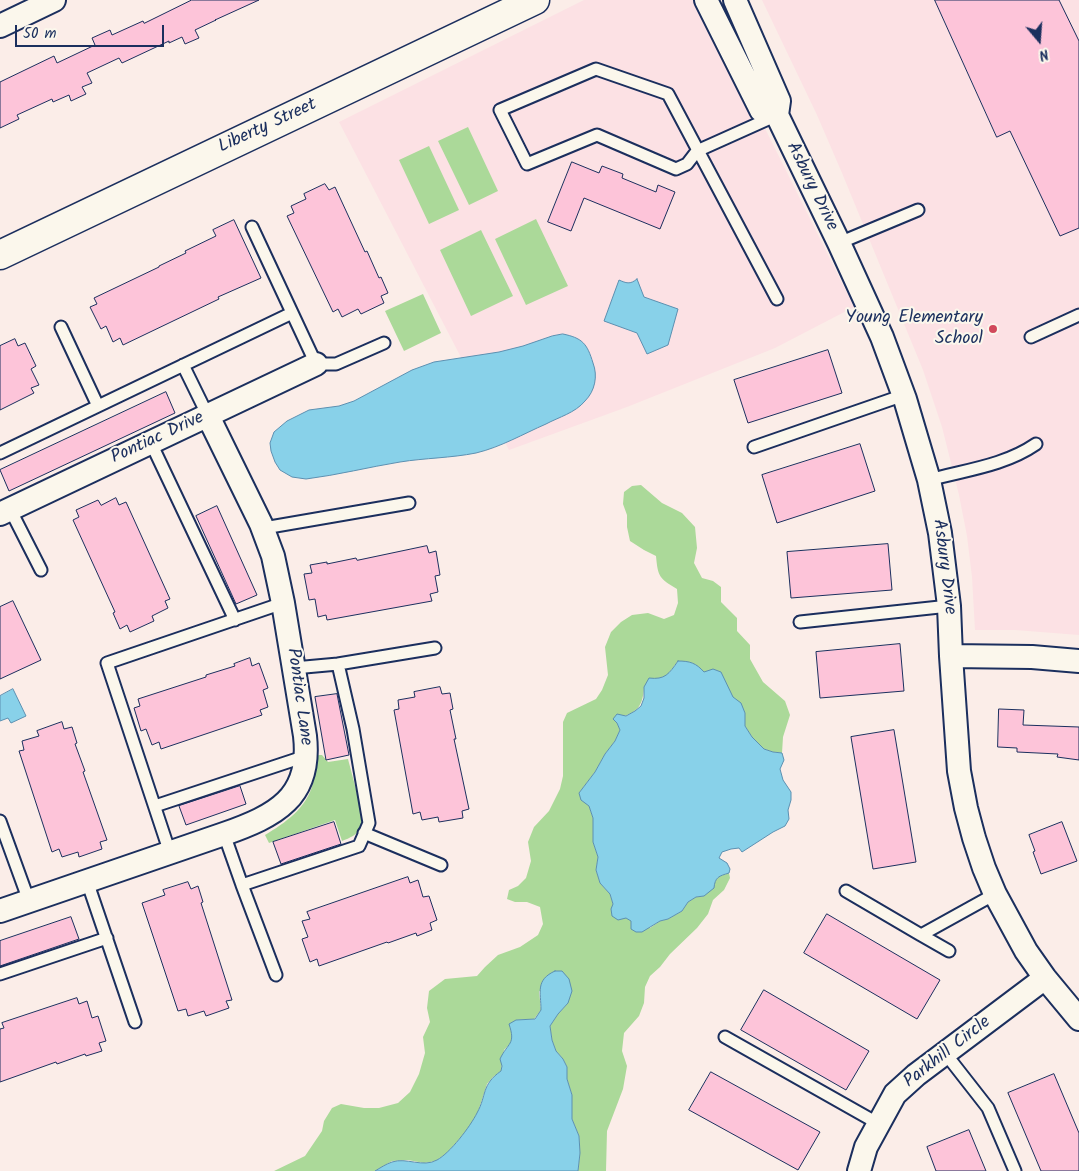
<!DOCTYPE html>
<html>
<head>
<meta charset="utf-8">
<style>
  body { margin:0 }
  #map { position:relative; width:1079px; height:1171px; overflow:hidden; background:#fbede8; font-family:Kalam,sans-serif }
  canvas { display:block }
  .north { position:absolute; left:1014px; top:15px; width:50px; height:50px; -webkit-text-stroke:4px #fbf7ec; paint-order:stroke; rotate:162deg; font-size:14px; font-weight:700; line-height:20px; text-align:center; color:#1b2f5e }
  .north::after { content:''; display:block; margin:auto; width:18px; height:22px; background:#1b2f5e; clip-path:polygon(50% 0,100% 100%,50% 72%,0 100%) }
  .scale { position:absolute; left:15px; top:25px; width:149px; height:22px; box-sizing:border-box; border:2px solid #1b2f5e; border-top:0; padding-left:6px; font-size:15px; line-height:18px; white-space:nowrap; color:#1b2f5e; -webkit-text-stroke:4px #fbf7ec; paint-order:stroke }
</style>
</head>
<body>
<div id="map">
<canvas width="1079" height="1171"></canvas>
<div class="north">N</div>
<div class="scale">50 m</div>
</div>
<script>
const c = document.querySelector('canvas').getContext('2d');
c.lineJoin = 'round';
function fillPath(path, color) {
  c.fillStyle = color;
  c.fill(path, 'evenodd');
}
function stroke(path, color, width, dash) {
  c.strokeStyle = color;
  c.lineWidth = width;
  c.lineCap = dash ? 'butt' : 'round';
  c.setLineDash(dash || []);
  c.stroke(path);
}
function drawText(font, color, halo, rows, align = 'center') {
  c.font = font + ' Kalam,sans-serif';
  c.lineWidth = 4;
  c.setLineDash([]);
  c.textBaseline = 'middle';
  c.strokeStyle = halo;
  c.fillStyle = color;
  for (const [text, x, y, turn = 0] of rows) {
    c.save();
    c.translate(x, y);
    c.rotate((+turn || 0) * Math.PI / 180);
    c.textAlign = isNaN(turn) ? turn : align;
    if (halo) c.strokeText(text, 0, 0);
    c.fillText(text, 0, 0);
    c.restore();
  }
}
const built = new Path2D(`
  M584,0H701L854,307L775,348L627,407L509,450L339,122Z
  M762,0H1079V635L1015,630H975L972,577L967,536L959,495L942,427L923,370L842,173L817,115Z`);
const green = new Path2D(`
  M468,127L498,191L469,205L438,141Z
  M429,146L459,210L429,224L399,160Z
  M536,219L568,286L526,305L495,239Z
  M481,230L513,296L471,316L440,250Z
  M423,294L441,333L404,351L385,311Z
  M641,485L662,503L682,513L695,527L697,548L694,563L702,578L713,581L721,587V602L737,618V631L750,645V659L763,682L785,701L790,715L783,737L782,753L773,752L764,749L752,737L745,726V713L733,698L704,672L678,661L666,677L657,679L644,687C643,710 634,714 613,719L617,723L620,730L615,741L605,754L595,772L579,793L589,806L593,818V842L598,857L596,870L600,883L610,894L613,904L626,918L650,928L660,921L668,919L682,911L688,902L696,897L704,896L719,876L729,873L730,878L724,890L713,900L708,914L697,928L670,954L660,967L650,976L645,987L644,1003L639,1016L624,1033L622,1051L627,1066L623,1089L607,1131L606,1171H578L580,1153L579,1136L572,1119V1095L567,1079V1067L563,1059L556,1051L552,1040L550,1026L558,1014L568,1003L539,991L541,1010L534,1019L516,1020L512,1033V1042L504,1050L501,1071L493,1077L487,1084L478,1112L468,1129L448,1152L436,1161L424,1163L408,1160L392,1161L375,1171H274L305,1156L322,1131L324,1121L332,1108L341,1104L364,1108H379L398,1103L410,1092L419,1074L425,1053L423,1037L430,1022L427,1008L429,991L445,979L477,976L485,967L498,955L520,947L538,935L543,924L540,907L527,902H515L507,899L509,890L518,886L526,878L531,861L528,842L534,827L549,811L560,789L563,776V722L567,713L596,699L602,690L608,675L605,647L611,632L621,622L632,615L648,613L664,619L674,615L678,603L677,589C659,578 658,577 656,556L644,550L630,541L627,527V515L623,504L624,492L632,486Z
  M319,755H322L328,762L348,759C351,771 365,818 361,827C357,835 350,838 342,841L335,820L269,843L265,835C285,823 307,808 313,783C315,774 315,765 317,756Z`);
const water = new Path2D(`
  M637,279L644,297L678,309L668,345L647,354L637,333L604,321L619,280C626,283 630,285 637,279Z
  M563,334C582,338 587,343 593,363C598,376 595,391 585,401C575,413 559,417 546,424C523,434 501,447 476,453C451,458 425,458 400,462C369,467 338,475 306,479L292,477L280,470L275,462L271,451L270,443L274,432L287,421L309,410L339,406L354,401L412,370L434,362L499,352L523,346L552,336Z
  M678,661C690,661 696,663 704,672L713,669L721,672L733,697L741,703L745,713V726L752,737L764,749L773,752L782,753L784,760L780,769L783,780L791,792V800L788,810L789,819L785,826L773,832L742,852L739,848L731,849L722,852L719,858L727,863L730,869L729,873C719,876 715,877 714,888L704,896L696,897L688,902L682,911L668,919L660,921L642,932H636L631,929V921L626,918L618,920L612,916L611,909L613,904L610,894L600,883L596,870L598,857L593,842V818L589,806L581,800L579,793L595,772L605,754L615,741L620,730L617,723L613,719L617,714L626,716L635,711L641,706L644,698V687L649,678C665,680 669,674 678,661Z
  M13,689L26,716L11,723L8,718L0,721V696Z
  M555,971H562L569,979L572,991L568,1003L558,1014L550,1026L552,1040L556,1051L563,1059L567,1067V1079L572,1095V1119L579,1136L580,1153L578,1171H375C380,1168 386,1164 392,1162C406,1157 423,1168 437,1160C450,1153 470,1127 477,1113C487,1095 481,1085 501,1071L502,1066L500,1059C508,1042 516,1045 509,1024L516,1020L535,1019L541,1010C541,992 535,980 555,971Z`);
const building = new Path2D(`
  M192,0H259L215,20H216L195,30L199,38L185,44L182,37L169,43V41L122,63L119,58L87,73L92,83L82,87L86,94L71,101L69,95L53,102L52,99L17,115L19,119L0,128V82L54,56L57,63L95,45L92,38L110,30L112,35L143,21L144,23Z
  M935,0H1059L1079,41V228L1060,236L1010,131L997,137Z
  M572,162L599,173L602,166L623,174L622,178L656,192L658,185L675,192L660,229L584,198L571,231L548,222Z
  M325,184L329,190L335,187L365,252L367,251L379,278L381,277L388,293L381,296L384,303L361,314L358,309L342,317L338,309L333,312L287,216L294,213L291,206L306,199L304,194Z
  M234,220L261,278L218,297L219,299L123,345L120,338L113,342L106,326L101,329L90,307L97,304L94,298L159,267V266L186,253L185,251L216,236L213,230Z
  M15,339L18,346L25,343L36,366L31,369L39,385L31,388L34,393L0,410V346Z
  M828,350L842,393L748,423L734,380Z
  M166,392L175,413L9,491L0,470Z
  M860,444L875,491L777,523L762,475Z
  M116,498L119,505L126,502L170,599L165,601L168,608L152,616L154,621L130,632L127,625L120,629L113,613L115,612L73,520L79,517L76,510L98,500L101,505Z
  M217,506L257,595L236,604L196,516Z
  M888,544L892,590L791,598L787,552Z
  M427,546L429,553L436,551L440,575L435,576L438,592L430,594L432,601L327,620L326,615L318,617L315,599L309,600L304,574L312,573L310,565L327,562V564L356,558L357,560Z
  M13,601L41,660L0,679V607Z
  M900,644L904,691L820,698L816,652Z
  M250,658L252,666L259,663L268,688L263,690L268,707L260,710L262,715L161,749L159,742L152,745L146,729L141,731L134,708L140,706L138,699L206,677V675L235,666L234,664Z
  M440,687L442,694L450,693L453,709L450,710L456,739H454L469,809L462,811L463,818L439,822L438,817L422,820L420,812L413,814L394,710L399,709L398,700L415,697L414,692Z
  M337,694L349,755L326,760L315,697Z
  M999,709L1024,710L1023,725L1079,727V760L1057,757L1058,754L1017,752V748L998,747Z
  M62,722L64,729L72,727L77,743L75,744L85,771L83,772L107,840L100,842L102,849L79,857L78,852L62,857L59,849L52,852L19,751L24,750L22,741L39,736L37,731Z
  M894,730L916,862L873,869L851,737Z
  M240,786L246,804L186,825L179,806Z
  M334,822L341,844L281,864L273,842Z
  M1062,822L1077,861L1041,874L1033,852L1035,851L1029,835Z
  M408,877L410,883L418,880L423,897L429,896L437,920L430,923L432,930L417,936L416,933L388,943L387,942L319,966L317,959L310,962L302,939L308,937L302,921L310,919L307,912Z
  M188,882L191,889L198,886L203,902L201,903L232,1000L226,1001L229,1008L206,1016L204,1011L188,1016L186,1009L178,1011L142,903L165,895L163,890Z
  M827,914L940,980L917,1019L804,953Z
  M71,917L79,939L0,966V941Z
  M764,990L869,1051L846,1090L741,1030Z
  M77,998L79,1004L87,1001L92,1018L98,1016L106,1041L99,1043L102,1051L86,1056L85,1054L57,1064L56,1062L0,1082V1029L4,1028L2,1023Z
  M711,1072L820,1132L798,1170L689,1110Z
  M1054,1074L1079,1133V1171H1041L1008,1093Z
  M969,1130L986,1171H936L927,1147Z`);
const lane = new Path2D(`
  M775,116L697,151L687,164L676,169L597,135L527,164L500,110L596,69L668,94L777,299
  M252,227L316,364H336L384,343
  M839,243L918,210
  M61,327L98,406
  M1031,337L1079,315
  M183,365L208,416
  M151,443L235,620
  M754,447L904,395
  M0,453L292,313
  M929,480C965,470 1004,466 1036,444
  M10,509L41,570
  M264,528L409,503
  M800,622L949,606
  M338,664L435,648
  M155,806L306,756
  M0,821L29,901
  M364,833L441,865
  M224,834L242,885L359,846L369,823L353,729L338,664L294,668
  M170,853L107,663L283,603
  M87,881L135,1022
  M242,885L276,975
  M846,891L921,935L995,894
  M921,935L949,951
  M0,974L107,938
  M725,1037L879,1124
  M945,1053L988,1108L1015,1171`);
const street = new Path2D(`
  M706,0L761,110L777,115
  M735,0L779,101L777,115L839,243L882,337L905,399L929,480L940,533L949,606L951,656L959,771L966,808L974,838L984,868L995,894L1026,951L1045,978L1079,1019
  M0,26L54,0
  M0,514L316,364
  M951,656L1032,657L1079,661
  M0,911L224,834C275,816 312,798 305,736L283,603L273,556L261,524L208,416
  M859,1171L866,1147L895,1094L916,1075L1045,978`);
const secondary = new Path2D(`
  M0,255L535,0`);
const markers = [
  [993,329,5,"#d1495b"]
];
const streetNames = [
  ["Liberty Street",268,127,-25],
  ["Asbury Drive",811,187,64],
  ["Pontiac Drive",158,439,-25],
  ["Asbury Drive",943,567,83],
  ["Pontiac Lane",298,697,82],
  ["Parkhill Circle",948,1053,-38]
];
const poiNames = [
  ["Young Elementary",983,319],
  ["School",983,340]
];
fillPath(built, '#fce1e4');
fillPath(green, '#abd999');
fillPath(water, '#88d1e9');
stroke(water, '#5c90b1', 1);
fillPath(building, '#fdc4d9');
stroke(building, '#1b2f5e', 1);
stroke(lane, '#1b2f5e', 15);
stroke(street, '#1b2f5e', 26);
stroke(secondary, '#1b2f5e', 31);
stroke(lane, '#fbf7ec', 11);
stroke(street, '#fbf7ec', 22);
stroke(secondary, '#fbf7ec', 28);
for (const [x, y, r, color] of markers) {
  const dot = new Path2D();
  dot.arc(x, y, r, 0, 2 * Math.PI);
  c.fillStyle = color;
  c.fill(dot);
  stroke(dot, '#fbf7ec', 2);
}
drawText('18px', '#1b2f5e', '#fbf7ec', streetNames);
drawText('18px', '#1b2f5e', '#fbf7ec', poiNames, 'right');
</script>
</body>
</html>
